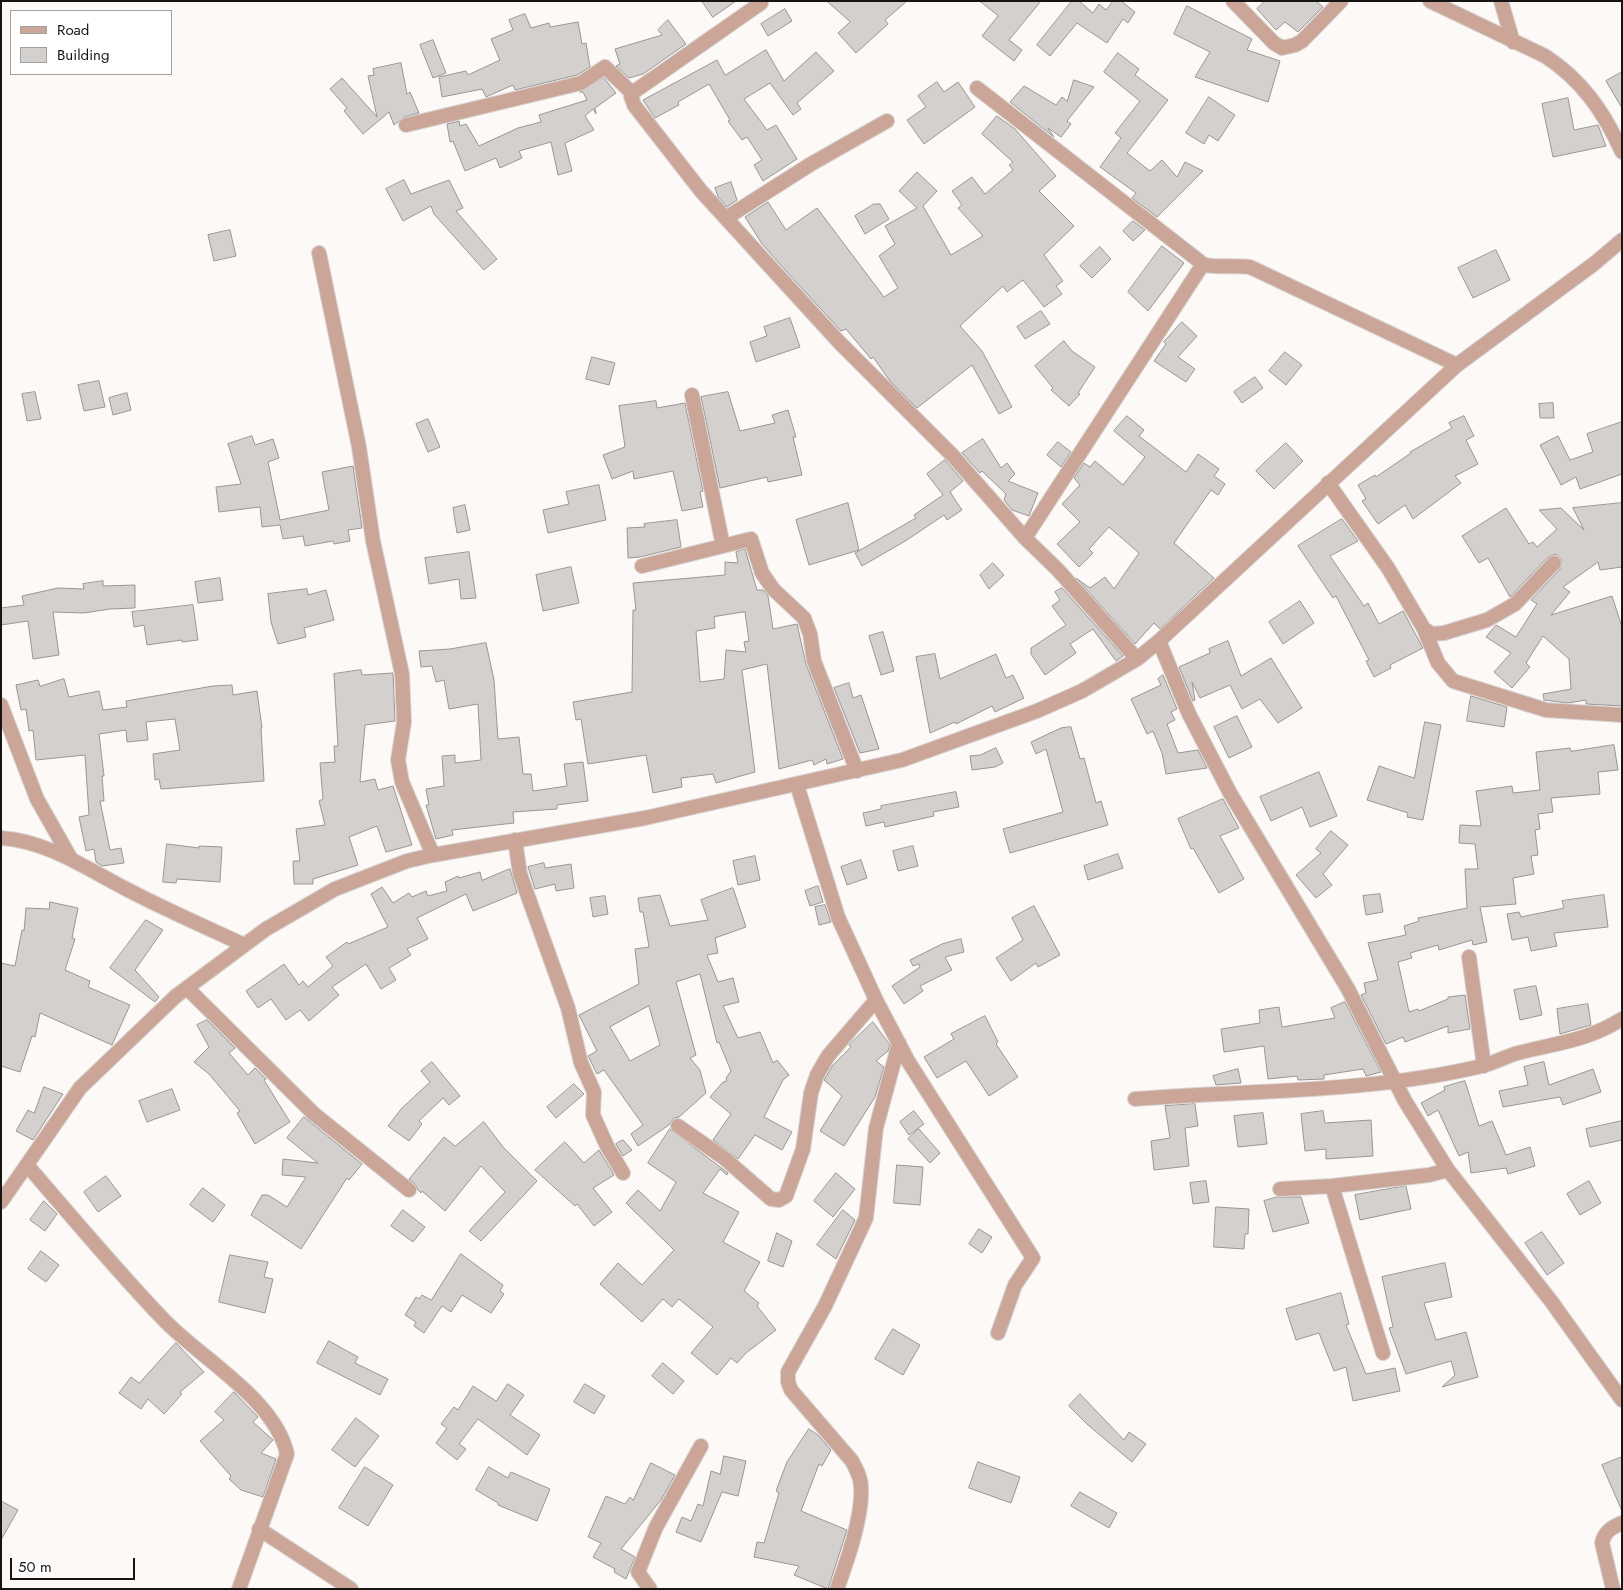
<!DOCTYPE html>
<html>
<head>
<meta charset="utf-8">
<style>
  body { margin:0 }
  #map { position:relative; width:1623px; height:1590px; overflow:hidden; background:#fcf9f7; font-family:Jost,sans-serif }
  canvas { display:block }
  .frame { position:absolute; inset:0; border:2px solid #161514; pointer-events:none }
  .legend { position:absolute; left:10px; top:10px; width:162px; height:65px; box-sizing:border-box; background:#fff; border:1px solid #a2a1a1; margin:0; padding:6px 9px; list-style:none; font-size:15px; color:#161514 }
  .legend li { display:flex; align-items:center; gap:10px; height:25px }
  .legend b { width:25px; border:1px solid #a2a1a1 }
  .scale { position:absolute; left:10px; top:1558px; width:125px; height:22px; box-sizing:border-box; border:2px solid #161514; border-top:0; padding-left:6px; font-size:15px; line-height:18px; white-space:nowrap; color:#161514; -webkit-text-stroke:4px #fff; paint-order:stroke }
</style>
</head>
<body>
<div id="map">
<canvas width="1623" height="1590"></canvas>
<div class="frame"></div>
<ul class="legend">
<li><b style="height:6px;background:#cba598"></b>Road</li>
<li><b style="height:14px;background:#d3d0ce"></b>Building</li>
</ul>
<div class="scale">50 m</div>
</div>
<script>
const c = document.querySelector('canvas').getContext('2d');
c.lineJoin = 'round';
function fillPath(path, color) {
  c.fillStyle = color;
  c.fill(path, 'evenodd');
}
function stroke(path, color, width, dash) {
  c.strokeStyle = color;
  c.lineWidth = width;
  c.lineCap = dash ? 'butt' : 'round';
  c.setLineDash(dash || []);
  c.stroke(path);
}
const building = new Path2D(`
  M702,1H736L713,17Z
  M827,1H907L885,20L888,24L856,53L838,33L850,22Z
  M980,1H1041L1009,40L1022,50L1014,61L982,36L998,16Z
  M1072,1H1079L1093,13L1099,4L1106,10L1113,1H1121L1135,12L1128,23L1123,19L1107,43L1077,23L1050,56L1037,45Z
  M1265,1H1316L1323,7L1298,32L1285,22L1276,30L1257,9Z
  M1187,6L1252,39L1247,50L1280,61L1268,102L1195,77L1210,52L1174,34Z
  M785,9L792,21L768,36L761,24Z
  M525,14L531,28L549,23L550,27L578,22L582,44L586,43L590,67L577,75L515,90L513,85L486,97L482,89L442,97L439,77L466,71L468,75L500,60L491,39L513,30L509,20Z
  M668,20L686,44L643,74L629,78L616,66L620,64L615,49L662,35L658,30Z
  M433,40L446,73L433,78L420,45Z
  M766,50L784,81L816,52L834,71L797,103L801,109L793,115L770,83L744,99L767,130L776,125L797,159L763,181L754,165L762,160L747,137L742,140L728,121L730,120L709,84L678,102L679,105L655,118L643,100L717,60L725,75Z
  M1118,53L1139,69L1135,75L1168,100L1127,153L1150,171L1162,160L1177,177L1185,162L1203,171L1157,217L1132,198L1136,193L1100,167L1121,138L1115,133L1140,101L1104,72Z
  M401,63L407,94L410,92L419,113L404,117L394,125L389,112L363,134L344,111L347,108L330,89L342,78L377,117L368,76L374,75L373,69Z
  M1622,72V108L1606,81Z
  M604,78L616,93L595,108L596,114L593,109L585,116L594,130L565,143L572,171L558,175L551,142L519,151L522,158L500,168L496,158L465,171L453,141L450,142L447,124L459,121L460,126L466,124L479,146L518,128L541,122L539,115L587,100L583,92H580Z
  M1074,80L1094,87L1067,121L1071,124L1061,137L1048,128L1054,137L1010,102L1024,86L1056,105L1062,97L1067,101Z
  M937,82L944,92L958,82L975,107L924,144L907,120L926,107L918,96Z
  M1209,97L1235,115L1218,141L1209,135L1204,144L1186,133Z
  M1568,98L1574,130L1598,125L1606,146L1553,157L1542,104Z
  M997,116L1015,129L1056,176L1039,191L1074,226L1044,255L1063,281L1056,286L1062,294L1044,307L1023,280L1007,292L1003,286L960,326L982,351L1012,407L999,414L972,365L917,408L890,381L873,357L871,359L846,329L841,331L787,272L762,244L745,217L768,202L786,230L817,208L884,297L898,288L879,256L895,244L885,226L917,208L899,191L917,172L937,191L923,206L951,255L983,236L958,208L962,205L952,191L972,177L985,194L1013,170L1009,165L1013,162L982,134Z
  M404,180L411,194L449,180L463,208L456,211L497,259L484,270L434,214L431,206L403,221L386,189Z
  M731,182L737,200L727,207L718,197L715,188Z
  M874,204H880L889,219L865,234L855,216Z
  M1133,221L1145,230L1133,241L1123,231Z
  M230,230L236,256L214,261L208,235Z
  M1162,246L1184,263L1148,311L1128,292Z
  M1100,247L1111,259L1092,278L1080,266Z
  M1496,250L1510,280L1473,298L1458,268Z
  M1041,311L1050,324L1025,339L1017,327Z
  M790,318L800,347L756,362L750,342L767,336L764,327Z
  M1182,322L1197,336L1178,357L1195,369L1186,382L1154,361L1166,344L1164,342Z
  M1064,341L1072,351L1095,367L1078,393L1080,394L1069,406L1051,390L1053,388L1035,366Z
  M1285,352L1302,365L1286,385L1269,371Z
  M592,357L615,363L609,385L586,379Z
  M1255,377L1263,388L1242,403L1234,392Z
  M99,381L105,407L84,411L78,385Z
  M35,392L41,419L27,421L22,394Z
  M728,392L740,431L775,423L772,415L788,410L796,437H793L802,475L768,482L767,477L720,488L701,397Z
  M127,393L131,410L113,415L109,398Z
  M656,401L657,408L685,403L703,491L700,492L703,507L682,511L673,471L634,479L633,471L612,479L603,455L625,447L619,406Z
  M1553,403L1554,418H1540L1539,404Z
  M1127,416L1144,430L1139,436L1186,472L1198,454L1219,469L1214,476L1225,484L1218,495L1211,490L1174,543L1214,578L1160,629L1154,623L1135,644L1076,578L1090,588L1105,577L1114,589L1139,553L1109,527L1089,549L1093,553L1079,567L1057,544L1080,522L1062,504L1080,485L1074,478L1084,463L1090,467L1095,461L1123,485L1145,457L1114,431Z
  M1464,416L1474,436L1466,440L1478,464L1455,476L1461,483L1413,519L1405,505L1378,524L1362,501L1366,499L1358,485L1375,475L1376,477L1411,453L1410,452L1452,428L1449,423Z
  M428,419L440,447L428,452L416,424Z
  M1622,422V474L1580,489L1576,477L1561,485L1540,445L1558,436L1570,460L1593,452L1587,434Z
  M252,436L255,445L273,439L279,458L268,462L280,520L329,510L322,472L353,466L362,528L348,530L350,541L334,544L333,541L305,546L303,536L283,539L280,525L262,527L260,507L219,512L216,487L241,484L228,444Z
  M983,439L1001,468L1007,463L1015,474L1008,481L1038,493L1029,516L1012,510L1004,500L1006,494L982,471L980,473L962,453Z
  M1058,442L1071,452L1061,467L1047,455Z
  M1286,443L1303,461L1274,489L1256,471Z
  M945,460L963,481L950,492L962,510L947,520L944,515L907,540L862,566L855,553L916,518L914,515L943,495L927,474Z
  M599,485L606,520L548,533L543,510L569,504L566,492Z
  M848,503L859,550L809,565L796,520Z
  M1622,503V567L1600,570L1598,562L1563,587L1570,592L1551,615L1612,596L1622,627V706L1586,704V700L1568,703L1544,700L1543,694L1571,689L1569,659L1543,636L1526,663L1530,667L1512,688L1494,672L1511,653L1486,637L1496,625L1516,637L1537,604L1531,600L1560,569L1562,560L1556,554L1548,557L1510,597L1488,558L1479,563L1462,536L1506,508L1529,544L1533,542L1537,547L1557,529L1539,510L1561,508L1584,530L1573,508Z
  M465,505L470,530L457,533L453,508Z
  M1342,519L1358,541L1330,556L1364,606L1368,603L1379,624L1403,611L1423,648L1390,665L1391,668L1374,677L1366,661L1369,660L1336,596L1333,598L1298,546Z
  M677,520L681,547L640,557L628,558L627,528L645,527L644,524Z
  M745,549L757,590H763L768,596L773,629L797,624L806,664L843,759L827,764L826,759L814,765L812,760L779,769L767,664L742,670L755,772L716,783L713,774L681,778L682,787L653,793L646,755L588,764L581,719L576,720L573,702L632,692L633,610H636L633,583L725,575V562L738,563L736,552ZM745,612L749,641L744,642L746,652L726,650L724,679L700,682L696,631L715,628L714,617Z
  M469,552L476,598L461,599L459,579L429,584L425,558Z
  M993,563L1004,575L989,589L980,575Z
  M571,567L579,603L543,611L536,575Z
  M220,578L223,600L198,603L195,582Z
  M103,581V586L135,585V608L110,609L84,613L53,612L59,655L33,659L28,621L1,625V608L24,605L22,596L58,588L84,589L83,584Z
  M1062,588L1123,656L1116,661L1093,629L1070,644L1076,653L1045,675L1031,654V648L1066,625L1052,606L1060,600L1055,592Z
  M307,589L308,595L326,590L334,620L304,628L306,637L278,644L271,622L268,594Z
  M1300,601L1314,623L1283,644L1269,622Z
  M193,605L198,640L182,642V640L147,645L144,625L134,627L132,612Z
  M883,632L894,671L881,675L869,636Z
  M1228,641L1241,676L1271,658L1302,708L1278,723L1260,699L1242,709L1230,685L1200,698L1192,682L1195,700L1193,701L1179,667L1210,653L1209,649Z
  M486,643L494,680L498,739L519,737L523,774H531L533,791L567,786L564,764L583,762L588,801L557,805V809L513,812L514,823L452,830L453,835L436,839L426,805H429L426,789L444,786L442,756L455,755V763L481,760L478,704L449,709L444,680L436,682L432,666L421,667L419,651L450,649Z
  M935,654L940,679L996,654L1006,678L1013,675L1024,698L995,712L992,706L956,724L955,722L930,733L916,657Z
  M361,670L362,675L393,673L395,721L365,725L360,782L375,779L378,790L393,786L412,845L386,852L377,826L349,837L358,865L313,879V884H294L293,861H300L296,829L325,825L319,801L323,799L320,763L335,762L334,746H338L334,674Z
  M1163,675L1177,709L1171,712L1175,720L1167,724L1178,753L1198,750L1207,768L1166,774L1162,753L1153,731L1147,734L1131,699L1161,685L1158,679Z
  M64,679L69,697L99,691L103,710L127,707L126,701L213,686L232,685L233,695L257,691L262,728H261L264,781L161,789L159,779L155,780L153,754L180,750L175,719L146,722L148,740L127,742L126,730L99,734L104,776H102L104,801H100L110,850L121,848L124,863L102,866L96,862L94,849L86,851L79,817L89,815L85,755L36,760L33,730L29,731L26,709L21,710L16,685L38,680L40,686Z
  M849,683L853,698L861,695L879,749L860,753L834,688Z
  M1471,696L1507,707L1504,727L1467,721Z
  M1237,716L1252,747L1229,758L1214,727Z
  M1425,722L1441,725L1423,820L1407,817L1408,813L1367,800L1379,766L1414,778Z
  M1071,727L1080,759L1084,758L1096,803L1101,801L1108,825L1010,853L1003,829L1063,812L1046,749L1036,754L1031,742L1061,728Z
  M1614,745L1618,770L1598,772L1600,794L1551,798L1553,812L1538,814L1540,829L1535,830L1538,855L1531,856L1534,874L1513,878L1516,904L1480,907L1487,942L1473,945L1472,940L1439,950L1438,945L1410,953L1412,958L1398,962L1409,1012L1418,1009L1419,1011L1448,999V997L1465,995L1470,1029L1448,1033V1026L1405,1042L1403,1037L1386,1044L1361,995L1366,993L1364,983L1378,980L1368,943L1406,935L1404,926L1419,921L1418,918L1467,908L1465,869H1478L1475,844L1459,843L1460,825L1481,826L1476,791L1512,786L1513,793L1540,790L1536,752L1570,748L1571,751Z
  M996,748L1003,763L995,767L972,770L970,756L980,755Z
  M1319,772L1337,816L1310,827L1302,807L1271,821L1260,797Z
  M956,792L959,807L933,812L934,816L885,827L884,822L866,826L863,813L881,809V806Z
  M1223,799L1239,828L1220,836L1244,879L1219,893L1193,848L1191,849L1178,819Z
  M1331,831L1348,845L1323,874L1332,885L1316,898L1296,875L1321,853L1316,849Z
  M167,844L199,848V846L222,847L220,882L177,879L176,883L163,882Z
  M913,846L918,866L898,871L893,851Z
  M1118,854L1123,868L1088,880L1084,866Z
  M755,856L760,880L738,885L733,861Z
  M861,860L867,878L847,885L841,867Z
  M544,863L545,868L571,864L574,888L556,891L555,884L535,889L528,867Z
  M510,869L517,893L473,911L466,894L417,918L428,939L407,949L411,955L389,968L396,980L381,989L366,964L332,987L339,995L309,1021L300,1010L286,1020L271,999L258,1008L246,991L284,964L299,985L303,981L308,987L333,966L326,957L347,942L348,944L388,927L371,894L382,887L393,903L409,893L412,897L426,891L428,896L447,891L445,882L458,876L459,878L480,872L482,880Z
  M818,886L823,902L810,906L805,891Z
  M733,888L746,927L715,938L718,953L707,955L718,982L733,978L739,1002L723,1006L738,1038L760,1032L773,1063L777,1060L789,1075L783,1080L764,1117L792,1132L782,1150L755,1135L738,1159L713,1140L731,1114L710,1097L723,1082L727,1081L726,1078L731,1071L719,1042L717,1043L700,974L676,982L696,1055L690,1058L700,1070L706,1093L679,1117L674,1118L669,1125L638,1146L631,1134L643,1125L604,1070L597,1074L588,1056L597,1051L579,1015L639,984L635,949L649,947L643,912H640L638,898L660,895L670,926L708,920L701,900ZM649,1006L660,1045L630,1061L610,1027Z
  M1380,894L1383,912L1366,915L1363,896Z
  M1604,895L1608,927L1554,933L1557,946L1531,951L1528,937L1512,940L1507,914L1519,912L1521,917L1564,908L1562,901Z
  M605,896L608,914L593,917L590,898Z
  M50,902L78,908L72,938L75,939L65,970L90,981L88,987L130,1005L112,1045L40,1013L35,1037L32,1036L20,1072L1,1066V963L15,966L22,930L24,931L26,908L49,909Z
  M825,905L831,922L819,925L815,907Z
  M1034,906L1060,955L1038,967L1036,963L1011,981L996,958L1023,940L1012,918Z
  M146,920L163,930L135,970L159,997L155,1002L110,968Z
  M961,939L964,952L945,957L952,970L920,986L923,991L904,1004L892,986L920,967L919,964L913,966L910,960L942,944Z
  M1536,986L1542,1015L1520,1020L1514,990Z
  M1345,1002L1381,1072L1366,1076L1363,1069L1324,1075V1079L1298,1080L1297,1076L1268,1079L1264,1046L1224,1052L1221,1029L1260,1023L1259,1010L1279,1007L1282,1027L1335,1018L1331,1008Z
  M1588,1004L1591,1025L1560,1034L1557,1009Z
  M985,1016L998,1042L996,1044L1018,1077L989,1096L966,1061L937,1078L924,1057L954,1039L951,1034Z
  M207,1020L235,1048L229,1053L248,1075L255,1068L266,1079L264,1080L290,1122L255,1144L237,1113L240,1111L209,1074L194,1062L209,1047L197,1025Z
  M873,1022L890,1045L888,1051L876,1061L884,1067L875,1097L844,1146L820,1131L842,1096L824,1080L833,1065L851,1047L849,1045Z
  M432,1062L460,1096L449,1105L443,1098L419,1121L422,1124L409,1141L388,1126L401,1109L430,1082L421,1071Z
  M1544,1062L1549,1085L1593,1069L1601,1092L1563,1105L1560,1097L1503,1107L1499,1091L1528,1085L1524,1067Z
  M1238,1069L1241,1083L1216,1085L1213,1076Z
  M1465,1081L1479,1126L1492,1121L1506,1155L1530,1147L1535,1166L1508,1174L1506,1168L1471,1173L1468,1152L1459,1156L1438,1110L1428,1116L1421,1103L1445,1090L1444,1087Z
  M574,1084L584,1094L556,1118L547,1107Z
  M44,1087L63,1094L33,1140L16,1131L28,1110L34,1113Z
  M172,1089L180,1110L147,1122L139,1101Z
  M1195,1104L1198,1126L1185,1128L1189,1166L1154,1170L1151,1141L1170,1138L1165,1106Z
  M914,1111L924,1124L909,1135L900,1122Z
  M1323,1111L1325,1123L1371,1120L1373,1156L1326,1159V1149L1305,1151L1301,1114Z
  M1263,1113L1267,1144L1238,1147L1234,1116Z
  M304,1117L362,1164L349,1180L347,1178L301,1249L251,1215L262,1195H268L287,1207L306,1177L282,1175L283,1159L318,1163L287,1138Z
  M1622,1121V1140L1590,1147L1586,1129Z
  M484,1122L503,1147L537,1181L481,1241L469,1231L505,1192L481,1166L445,1211L422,1191L421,1193L418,1190L415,1184L409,1179L444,1137L455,1146Z
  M670,1129L728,1173L727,1175L720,1169L703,1193L739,1212L723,1242L760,1262L744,1291L759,1303L757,1306L776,1330L746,1353L737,1363L731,1358L717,1375L691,1353L713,1327L679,1299L672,1307L663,1299L642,1322L600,1284L618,1263L642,1285L674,1250L626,1203L638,1190L660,1211L676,1182L648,1163Z
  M919,1129L940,1153L930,1163L908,1139Z
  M623,1140L632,1150L623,1156L616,1144Z
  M565,1142L584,1163L599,1150L614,1175L593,1188L612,1212L594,1226L577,1204L575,1206L535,1170Z
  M897,1165L923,1167L920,1205L894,1203Z
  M836,1173L855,1189L833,1217L814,1201Z
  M106,1176L121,1196L98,1212L84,1192Z
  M1206,1181L1209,1202L1193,1204L1190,1183Z
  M1589,1181L1601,1203L1580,1215L1567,1194Z
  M1406,1186L1411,1209L1360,1220L1355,1195Z
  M203,1188L225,1205L213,1222L190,1205Z
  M1277,1197H1301L1309,1223L1273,1232L1264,1201Z
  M44,1201L57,1214L45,1231L30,1220Z
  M1216,1207L1249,1209L1248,1234H1245L1244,1249L1214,1247Z
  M403,1210L425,1227L413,1242L391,1226Z
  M843,1210L855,1220L836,1259L817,1245Z
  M979,1229L992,1237L982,1253L969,1244Z
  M1542,1232L1564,1263L1547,1275L1525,1243Z
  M777,1233L792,1241L783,1267L768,1261Z
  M41,1251L59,1265L46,1282L28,1269Z
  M461,1254L503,1285L500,1291L504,1294L491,1313L462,1295L451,1312L442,1306L424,1333L414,1326L416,1322L405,1315L416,1297L419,1299L422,1295L431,1300Z
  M230,1255L268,1262L264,1277L273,1279L265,1313L219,1302Z
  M1445,1263L1452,1297L1424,1303L1436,1340L1466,1332L1478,1377L1442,1387L1455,1375L1451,1361L1406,1374L1389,1328L1393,1327L1382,1277Z
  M1341,1293L1349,1324L1346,1325L1366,1374L1395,1368L1400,1391L1353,1401L1346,1367L1334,1371L1319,1333L1296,1340L1286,1309Z
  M893,1329L920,1345L903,1375L875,1359Z
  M329,1341L358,1357L355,1363L388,1379L380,1395L317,1363Z
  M176,1343L204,1372L180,1392L182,1394L164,1414L148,1399L141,1409L119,1393L131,1377L139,1383Z
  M663,1363L684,1381L673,1394L652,1376Z
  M508,1384L524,1395L510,1415L540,1435L527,1455L478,1419L459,1444L466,1449L457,1460L436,1443L447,1428L441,1424L454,1407L458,1410L473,1386L496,1401Z
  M585,1384L605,1396L594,1414L574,1402Z
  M234,1392L258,1417L253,1422L273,1440L261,1453L276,1459L263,1497L241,1490L229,1479L231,1476L200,1441L224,1420L215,1412Z
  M1080,1394L1124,1440L1129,1432L1146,1444L1132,1462L1088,1425L1069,1406Z
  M356,1418L379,1436L355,1467L332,1450Z
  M809,1429L818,1435L831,1450L822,1466L819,1464L801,1511L847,1530L828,1589L794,1575L799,1566L754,1557L757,1542L764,1543L779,1493L776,1491L787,1462Z
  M724,1456L746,1461L738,1496L722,1492L701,1542L676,1532L682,1517L691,1521L698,1504L703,1506L711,1471L720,1474Z
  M1622,1457V1511L1602,1465Z
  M978,1462L1020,1477L1011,1503L969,1488Z
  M651,1463L675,1475L661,1500L621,1549L635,1557L626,1579L614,1572L615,1569L593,1557L601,1543L588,1537L606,1496L625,1504L630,1497L633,1500Z
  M365,1467L393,1485L368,1526L339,1508Z
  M489,1467L508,1478L511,1472L550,1489L537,1521L498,1505V1503L476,1490Z
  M1080,1492L1117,1513L1109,1528L1071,1506Z
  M1,1501L18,1510L1,1540Z`);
const minor = new Path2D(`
  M1233,1L1274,43L1282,48L1295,45L1302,41L1341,1
  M1430,1L1545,56C1582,80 1604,112 1622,152
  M1501,1L1513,42
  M761,3L635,91L631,96L634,105L701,191L839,342L953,456L1025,538L1058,570L1137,659
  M977,88L1203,264
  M406,125L581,83L605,67L632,93
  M726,218L811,164L887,121
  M319,253L359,447L373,541L402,674L404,722L398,760L402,782L433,855
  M692,395L723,546
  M1328,483L1388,568L1424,629L1432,634L1444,633L1487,620L1515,604L1554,563
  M1025,538L1203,264C1210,268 1239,265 1250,267L1457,365
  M642,566L751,539L762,573L773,589L804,618L810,634L814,661L857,771
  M1424,629L1438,663L1453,681L1546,710L1622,715
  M1159,641L1189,714L1230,793L1348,989L1405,1101L1448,1170L1429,1175L1332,1186L1280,1189
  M1,705L37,799L71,859
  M797,785L838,917L876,1000L908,1061L1033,1258L1015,1285L998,1333
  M1,838C50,841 93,873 136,894C171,912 208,928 244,945
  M515,840L520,874L568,1008L581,1063L594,1092L593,1115L607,1146L623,1173
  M1469,957L1484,1066
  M187,988L314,1114L409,1190
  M1135,1099C1250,1090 1369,1093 1482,1066C1495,1063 1506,1056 1518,1053C1556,1043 1587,1041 1622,1019
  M678,1126L724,1158L771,1199L779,1200L786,1196L803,1149L811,1093L817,1075L828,1056L876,1000
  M27,1165C72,1217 116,1270 163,1319C201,1359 275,1399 287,1454L239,1589
  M1448,1170L1551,1301L1622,1400
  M1332,1186L1383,1353
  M1,1202L80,1088L176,996L266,929L335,889L407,861L433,855L645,818L902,760L1037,711L1082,691L1137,659L1159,641L1457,365L1595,263L1622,240
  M259,1529L351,1589
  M650,1589L638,1572L656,1527L701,1446
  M837,1589C847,1561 863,1516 861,1487C861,1477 856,1469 852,1461L791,1390L788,1382V1372L825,1306L866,1218L876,1128L899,1043
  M1613,1589L1602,1543C1604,1532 1612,1527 1622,1523`);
fillPath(building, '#d3d0ce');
stroke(building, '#999694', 1);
stroke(minor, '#d7d5d3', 16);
stroke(minor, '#cba598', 14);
</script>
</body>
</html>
